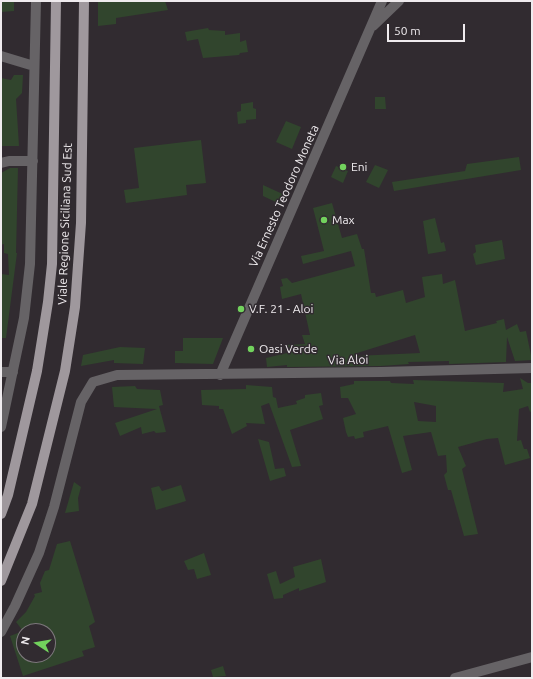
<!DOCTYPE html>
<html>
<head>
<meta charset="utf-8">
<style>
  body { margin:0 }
  #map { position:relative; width:533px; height:679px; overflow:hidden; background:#312b30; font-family:Ubuntu,sans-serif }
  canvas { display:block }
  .frame { position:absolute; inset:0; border:2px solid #efebee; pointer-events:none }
  .north { position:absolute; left:16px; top:623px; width:40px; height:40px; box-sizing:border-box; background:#312b30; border:1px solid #7d787c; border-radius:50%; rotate:282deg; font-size:11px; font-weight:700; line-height:16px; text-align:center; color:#efebee }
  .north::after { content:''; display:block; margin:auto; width:14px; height:18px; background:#72d25d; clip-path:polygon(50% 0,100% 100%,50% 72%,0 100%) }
  .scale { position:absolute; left:387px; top:24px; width:78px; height:18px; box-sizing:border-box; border:2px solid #efebee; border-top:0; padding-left:5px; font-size:12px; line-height:14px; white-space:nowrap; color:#efebee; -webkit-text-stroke:3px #312b30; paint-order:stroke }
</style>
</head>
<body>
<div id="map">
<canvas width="533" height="679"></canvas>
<div class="frame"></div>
<div class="north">N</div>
<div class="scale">50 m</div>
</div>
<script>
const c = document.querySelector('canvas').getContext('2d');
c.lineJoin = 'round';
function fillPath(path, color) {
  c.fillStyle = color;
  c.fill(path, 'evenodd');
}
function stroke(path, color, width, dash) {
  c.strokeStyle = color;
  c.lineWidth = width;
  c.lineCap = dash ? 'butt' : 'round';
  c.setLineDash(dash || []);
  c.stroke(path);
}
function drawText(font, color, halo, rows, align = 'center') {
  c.font = font + ' Ubuntu,sans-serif';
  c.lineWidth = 3;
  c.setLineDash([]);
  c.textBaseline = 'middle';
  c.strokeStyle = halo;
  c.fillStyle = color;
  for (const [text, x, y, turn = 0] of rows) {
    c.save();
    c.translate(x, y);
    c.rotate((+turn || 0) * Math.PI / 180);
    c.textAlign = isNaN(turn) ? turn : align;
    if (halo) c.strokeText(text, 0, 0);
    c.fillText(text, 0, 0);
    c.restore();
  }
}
const building = new Path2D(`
  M1,1H14V11L1,12Z
  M98,1H165L168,10L116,18V24L98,26Z
  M208,28L209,30L225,31V35L240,33V42L246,40L248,52L240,53L239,55L203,58L198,39L187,41L185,32Z
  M14,75H23L22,93L16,99L19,146H1V78L11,80Z
  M375,97H385L386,109H375Z
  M253,102V108L256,109V119L246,120V123L238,124L237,112L241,111V104Z
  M286,121L301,127L292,149L276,142Z
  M201,140L206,183L186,185L187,195L126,203L124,190L139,188L134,148Z
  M519,157L521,170L394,191L392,182L465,171L467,164Z
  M375,165L388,170L379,188L366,182Z
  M336,166L348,171L343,183L331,177Z
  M10,168H18L16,253H17L6,338H1V274L9,275L8,254L4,253V244L1,245V173Z
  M263,185L287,196L282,205L263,196Z
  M332,203L342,238L357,234L362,249H364L371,293H375L376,297L403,290L406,303L425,297L422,277L442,274L443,284L455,280L465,331L497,323L496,321L504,319L506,330L517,324L520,332L526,331L532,360L515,361L507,337L506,362L449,364V361L408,362L409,364L381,366L287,367V365L267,367L266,358L287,353V345L305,344L302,335H310L301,294L282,299L280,287L283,286L281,279L287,278L292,283L355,266L351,251L303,264L301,256L324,251L313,208ZM415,335L420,353L355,356L354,354Z
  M435,218L441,243L444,242L446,251L428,254L423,221Z
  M502,240L505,259L476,265L473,254L476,252L475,245Z
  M183,338H223L213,364L175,363V351H183Z
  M120,347L145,348L143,364L114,363V360L81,366L83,355Z
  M520,378L528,383H532V411L530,412L528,406L519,409L517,441L521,440L524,449H527L530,458L505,465L498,438L487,439L458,447L466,466L462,469L478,534L464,536L451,490H448L444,475L447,472L446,455L438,456L431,432L403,436L412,470L402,473L388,426L363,432L364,437L355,439L354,436L348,437L346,432L343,418L356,414L348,398H341L340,387L354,384V381H390L391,383L414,384L413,380L504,383L503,392L523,389ZM414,402L436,406V422L418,421Z
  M246,385L272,387L273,397L276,398L278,408L297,404L296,401L305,398V395L321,393L323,405L319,406L323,419L290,430L301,466L292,467L269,403L261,406L265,424L246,423L247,426L232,434L223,409H219V406L202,405L201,390L246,389Z
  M135,386L137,389L160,390L163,405L159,406L166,432L156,433L154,431L142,434L141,427L120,436L115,423L157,409L114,407L112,387Z
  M258,439L269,442L275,469L284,468L286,476L270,481Z
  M74,482L81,487L78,498L79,511L65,513Z
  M181,485L186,501L156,510L151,488L159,486L162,491Z
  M70,541L95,622L89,626L95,647L82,651L84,656L23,676L10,636L23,631L16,622L26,612L35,596L34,594L42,592L40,583L45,571L49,570L57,544ZM24,631H48V655H24Z
  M204,553L211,575L197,579L194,569L188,570L184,561Z
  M321,559L326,582L299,591V588L283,595V598L274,599L267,574L276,571L280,584L295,577L293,567Z
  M223,666L226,676L213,677L211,670Z`);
const minor = new Path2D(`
  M373,26L399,1
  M1,56L34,66
  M1,163L9,161H33
  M1,372H13
  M220,375L382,1
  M1,427L24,318L30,264L36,1
  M1,632L15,606L39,553L54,507L81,402L93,382L117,375L381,372L532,368
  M455,678L532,657`);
const major = new Path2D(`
  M1,514L8,495L37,371L48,302L52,264L56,1
  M1,581L32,504L65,371L75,307L81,223L84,1`);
const markers = [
  [343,167,4,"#72d25d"],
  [324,220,4,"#72d25d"],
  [241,309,4,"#72d25d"],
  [251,349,4,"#72d25d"]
];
const poiNames = [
  ["Eni",351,167],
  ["Max",332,220],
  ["V.F. 21 - Aloi",249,309],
  ["Oasi Verde",259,349]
];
const streetNames = [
  ["Via Ernesto Teodoro Moneta",284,196,-66],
  ["Viale Regione Siciliana Sud Est",65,224,-88],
  ["Via Aloi",348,360,-1]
];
fillPath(building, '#31452d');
stroke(minor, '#666366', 10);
stroke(major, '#9f989d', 10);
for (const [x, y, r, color] of markers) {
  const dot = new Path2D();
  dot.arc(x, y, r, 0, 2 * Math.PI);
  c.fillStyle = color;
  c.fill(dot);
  stroke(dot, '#312b30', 1.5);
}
drawText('12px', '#efebee', '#312b30', poiNames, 'left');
drawText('12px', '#efebee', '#312b30', streetNames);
</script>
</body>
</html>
